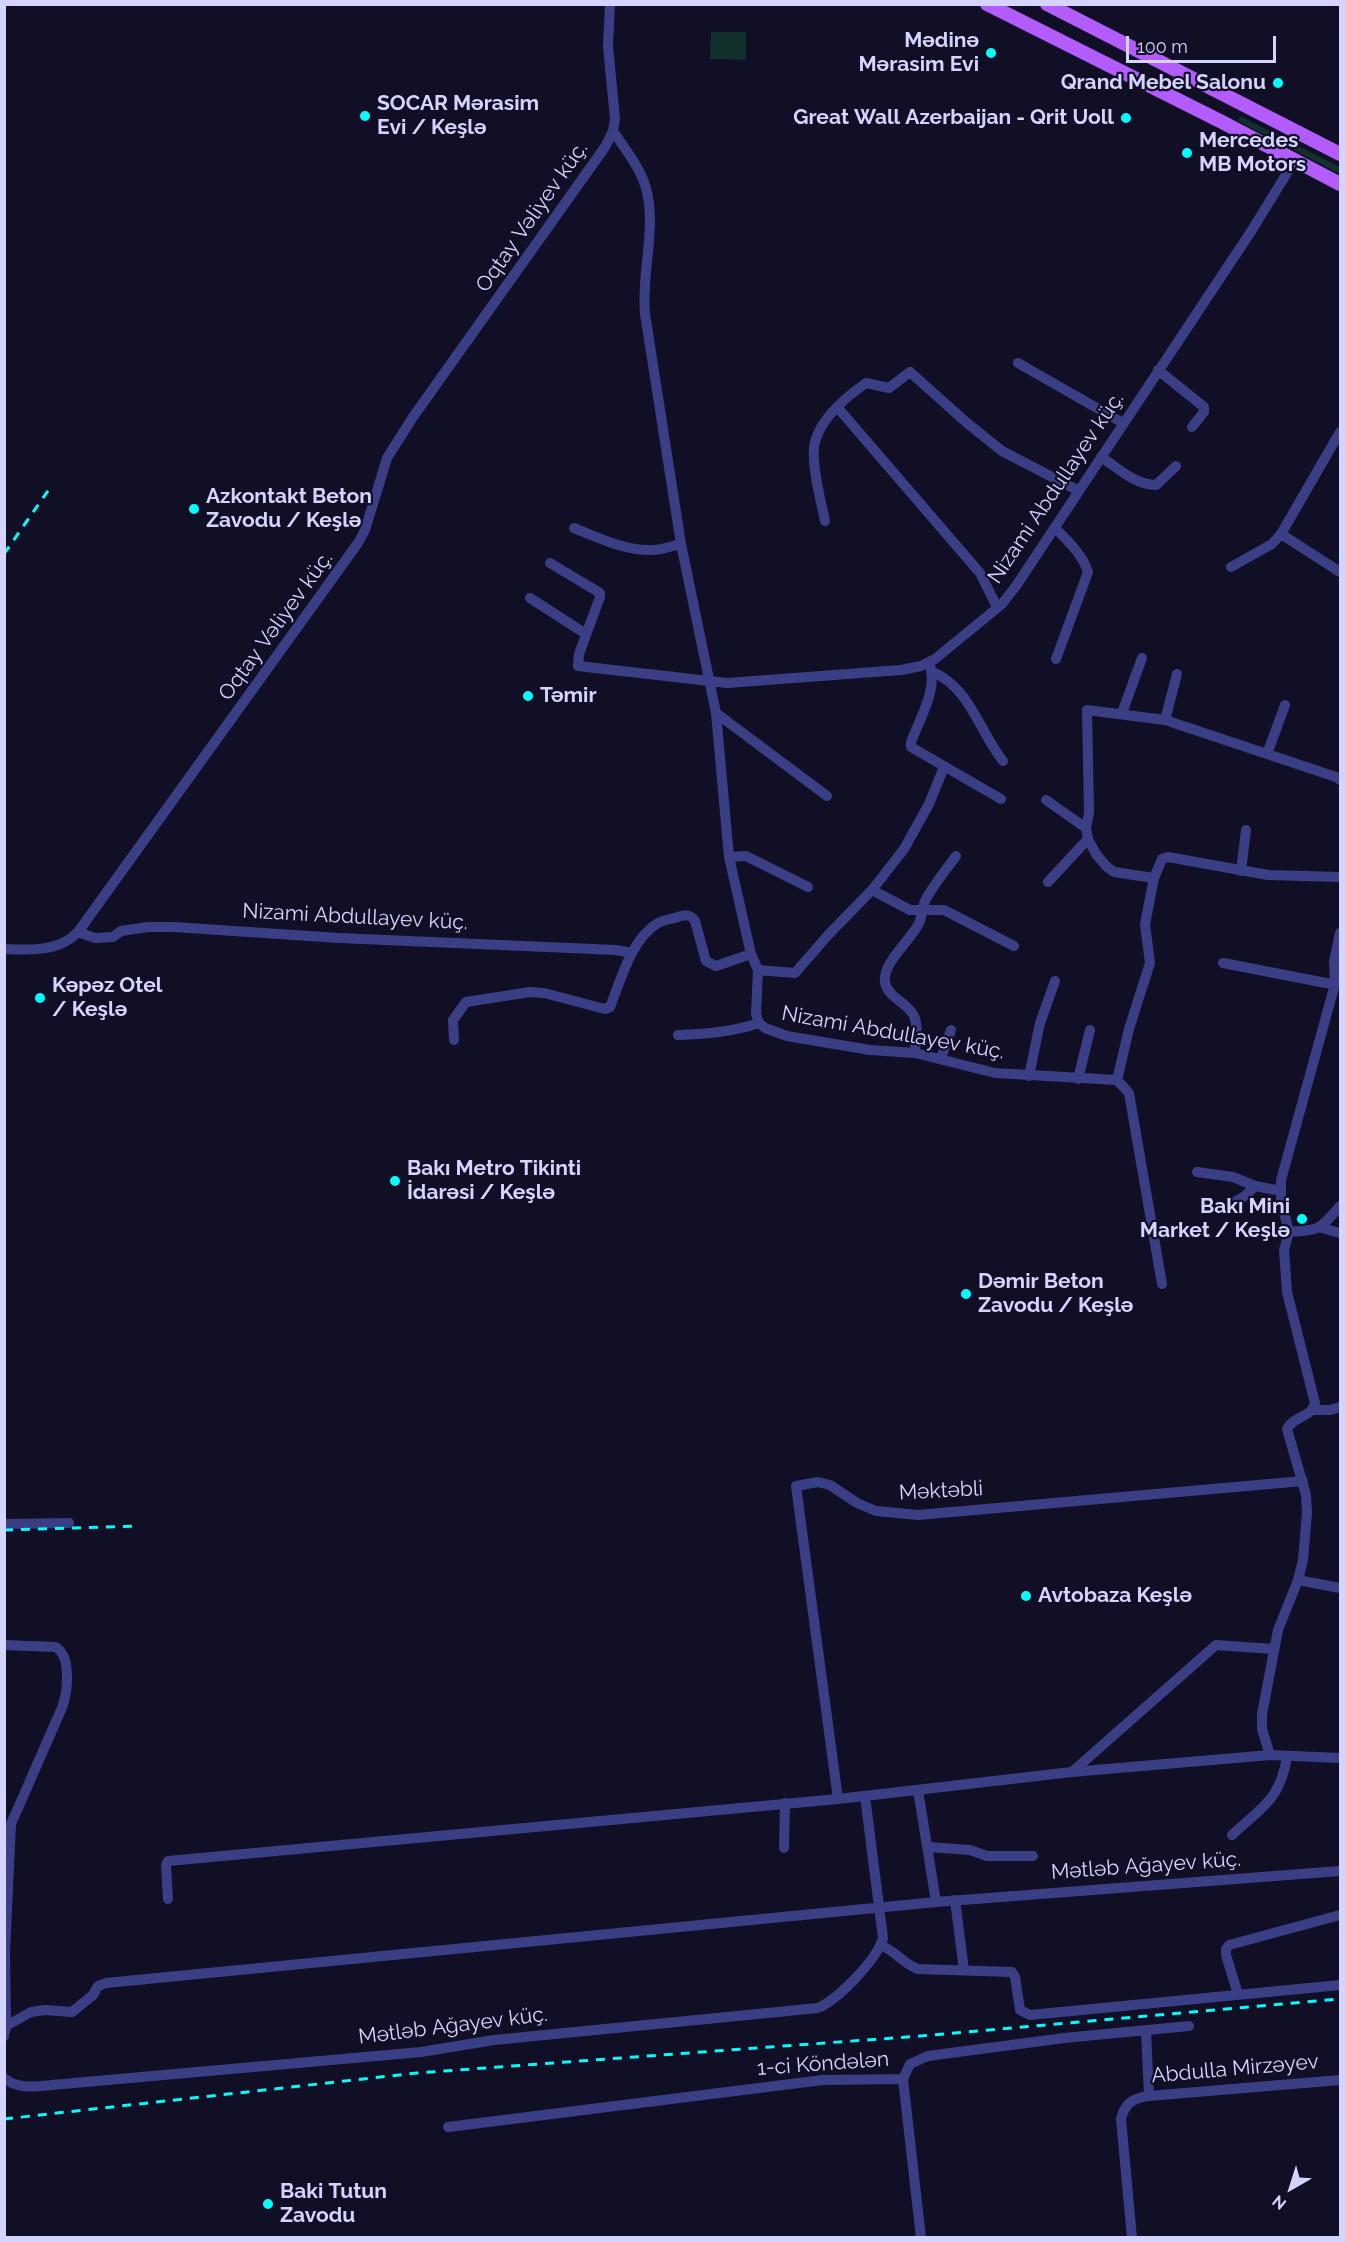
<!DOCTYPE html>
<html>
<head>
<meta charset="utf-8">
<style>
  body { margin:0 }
  #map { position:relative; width:1345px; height:2242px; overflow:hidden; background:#110f26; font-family:Raleway,sans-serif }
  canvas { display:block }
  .frame { position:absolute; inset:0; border:6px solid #d5d4ff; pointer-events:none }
  .north { position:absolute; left:1261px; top:2158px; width:60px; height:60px; -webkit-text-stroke:4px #110f26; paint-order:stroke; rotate:219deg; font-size:16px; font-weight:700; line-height:24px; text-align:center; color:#d5d4ff }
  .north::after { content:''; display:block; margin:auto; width:21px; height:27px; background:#d5d4ff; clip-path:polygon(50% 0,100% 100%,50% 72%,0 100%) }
  .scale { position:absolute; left:1126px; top:36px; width:150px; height:27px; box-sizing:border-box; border:3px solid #d5d4ff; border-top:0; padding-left:8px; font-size:18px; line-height:21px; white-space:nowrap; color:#d5d4ff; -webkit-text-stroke:4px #110f26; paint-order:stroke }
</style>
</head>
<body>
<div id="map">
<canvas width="1345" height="2242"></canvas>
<div class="frame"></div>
<div class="north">N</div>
<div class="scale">100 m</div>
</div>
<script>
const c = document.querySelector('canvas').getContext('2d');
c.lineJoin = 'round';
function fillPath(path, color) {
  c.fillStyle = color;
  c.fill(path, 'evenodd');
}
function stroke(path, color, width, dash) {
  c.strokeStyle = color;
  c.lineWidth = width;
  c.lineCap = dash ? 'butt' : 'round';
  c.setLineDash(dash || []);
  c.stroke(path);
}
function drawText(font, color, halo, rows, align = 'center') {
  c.font = font + ' Raleway,sans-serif';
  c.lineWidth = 4.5;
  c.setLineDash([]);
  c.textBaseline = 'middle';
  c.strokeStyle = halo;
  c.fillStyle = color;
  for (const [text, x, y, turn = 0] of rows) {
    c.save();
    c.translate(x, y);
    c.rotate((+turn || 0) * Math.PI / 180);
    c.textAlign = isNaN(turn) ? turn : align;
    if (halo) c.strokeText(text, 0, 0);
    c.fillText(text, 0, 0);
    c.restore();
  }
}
const green = new Path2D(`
  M711,32H746V60L710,59Z
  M1240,116L1340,167V174L1238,121Z`);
const minor = new Path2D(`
  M613,131C625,149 640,167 646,188C657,229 641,272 645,314L681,544L716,713L729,857L751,954L758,970L756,1014L759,1023L765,1028L787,1036L870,1050L915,1053L995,1073L1117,1080
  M1018,363L1123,423
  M1158,370L1204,407V412L1192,427
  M838,408L980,573L997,607
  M1101,457C1118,468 1135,485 1156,485L1176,466
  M825,521C821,502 810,460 815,442C821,418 846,397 866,383L889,388L910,372L967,423L1002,451L1079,491
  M574,528C599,538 625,551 653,550C662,550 672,546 681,544
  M1055,528C1069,542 1082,554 1088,572L1056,659
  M1281,534L1340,572
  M550,563L600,593V597L579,654L578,666L727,683L901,670L921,666L935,659L1002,604L1016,586L1252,230L1295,160
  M1231,567L1272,544L1281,534L1340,432
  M530,598L586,634
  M929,663C939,688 920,718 911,742V747L1001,799
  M933,672C970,688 979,731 1003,761
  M716,713L827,796
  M1122,713L1142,658
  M1165,720L1177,674
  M1267,754L1285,705
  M1046,800L1086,828
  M729,857L746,856L808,887
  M1241,871L1246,830
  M1154,878L1114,872L1106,866L1096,854L1088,839L1086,828L1089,813L1087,710L1165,720L1336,777L1340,780
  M1048,882L1088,839
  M872,890L910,910H944L1014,946
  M78,932L95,938L113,937L121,931L148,927H174L339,938L616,950L632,953
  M4,949C31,950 59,952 78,932L358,543L365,530L387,458L413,417L605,147L613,131L615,119L608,46L610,4
  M1223,963L1326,983L1340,984
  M758,970L795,973L829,934L872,890L904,849L929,804L944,767
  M678,1035C707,1034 732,1032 759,1023
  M454,1040L453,1020L466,1002L530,992L544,993L605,1009L610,1007C621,980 631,939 658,923C663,920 670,919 675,918C684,915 690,913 695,921L706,961L716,966L751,954
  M915,1053C915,1042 919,1026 914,1016C908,1003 887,997 885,982C882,963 912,939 919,923C922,917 922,908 925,901C933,885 946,870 956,856
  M941,1058L951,1030
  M1029,1076L1040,1023L1055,981
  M1078,1079L1090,1030
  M1197,1172L1233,1177L1255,1186L1281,1191
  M1236,1201L1245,1196L1255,1186
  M1322,1228L1340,1233
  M1289,1232C1321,1230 1319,1230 1340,1206
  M1162,1284L1129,1093L1117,1080L1129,1029L1150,963L1145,924L1154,878L1162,859L1168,857L1268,875L1340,877
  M1314,1410H1330L1340,1407
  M4,1524L69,1523
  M1298,1580L1340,1588
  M4,1645L55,1647C72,1655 68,1694 61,1710L11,1824L5,1952L6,2026L4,2036
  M1270,1755L1262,1729V1714L1278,1630L1298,1580L1303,1560L1307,1513L1306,1495L1287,1429C1294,1415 1312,1418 1315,1403L1287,1292L1284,1250L1289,1232L1281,1200V1180L1335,984L1334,961L1340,933
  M1072,1772L1216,1645L1273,1649
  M918,1790L936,1902
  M838,1799L796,1486L818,1482L830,1485L857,1503L876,1511L918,1515L1303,1481
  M1232,1835C1262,1807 1280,1800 1287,1757
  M928,1847L970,1850L987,1856H1033
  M784,1848L785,1803
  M168,1899L166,1865L168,1861L838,1799L1072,1772L1270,1755L1340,1758
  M955,1900L964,1970
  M881,1945C895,1951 904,1964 918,1969L1012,1972L1015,1977L1020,2010L1030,2015L1340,1985
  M1238,1994L1226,1955V1949L1229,1945L1340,1915
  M6,2026L31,2012L45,2010L72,2012L93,1995L98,1986L106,1983L936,1902L1340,1871
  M1146,2031L1149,2096
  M4,2078C20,2092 43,2085 63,2084L421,2052L494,2040L818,2008C839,1999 877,1959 883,1938L865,1796
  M903,2079L921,2238
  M448,2127L823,2080L903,2079L910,2064L928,2056L1064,2038L1189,2026
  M1132,2238L1121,2119C1125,2103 1133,2098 1149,2096L1340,2080`);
const major = new Path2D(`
  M987,4L1222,122L1340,184
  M1047,4L1340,154`);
const rail = new Path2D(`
  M4,554L52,485
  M4,1530L137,1526
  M4,2119L417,2073L920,2036L1340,1999`);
const markers = [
  [991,53,6,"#01fefe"],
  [1278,83,6,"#01fefe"],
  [365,116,6,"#01fefe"],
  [1126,118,6,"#01fefe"],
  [1187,153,6,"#01fefe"],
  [194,509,6,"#01fefe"],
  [528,696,6,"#01fefe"],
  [40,998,6,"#01fefe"],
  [395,1181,6,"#01fefe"],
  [1302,1219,6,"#01fefe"],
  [966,1294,6,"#01fefe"],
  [1026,1596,6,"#01fefe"],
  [268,2204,6,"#01fefe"]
];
const poiNames = [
  ["Mədinə",979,41,"right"],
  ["Mərasim Evi",979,65,"right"],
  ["Qrand Mebel Salonu",1266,83,"right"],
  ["SOCAR Mərasim",377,104],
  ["Evi / Keşlə",377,128],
  ["Great Wall Azerbaijan - Qrit Uoll",1114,118,"right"],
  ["Mercedes",1199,141],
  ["MB Motors",1199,165],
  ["Azkontakt Beton",206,497],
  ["Zavodu / Keşlə",206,521],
  ["Təmir",540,696],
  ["Kəpəz Otel",52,986],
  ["/ Keşlə",52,1010],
  ["Bakı Metro Tikinti",407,1169],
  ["İdarəsi / Keşlə",407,1193],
  ["Bakı Mini",1290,1207,"right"],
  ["Market / Keşlə",1290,1231,"right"],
  ["Dəmir Beton",978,1282],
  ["Zavodu / Keşlə",978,1306],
  ["Avtobaza Keşlə",1038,1596],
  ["Baki Tutun",280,2192],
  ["Zavodu",280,2216]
];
const streetNames = [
  ["Oqtay Vəliyev küç.",532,217,-55],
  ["Nizami Abdullayev küç.",1056,488,-56],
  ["Oqtay Vəliyev küç.",276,626,-54],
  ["Nizami Abdullayev küç.",355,917,3],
  ["Nizami Abdullayev küç.",893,1033,10],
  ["Məktəbli",941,1491,-3],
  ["Mətləb Ağayev küç.",1146,1866,-4],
  ["Mətləb Ağayev küç.",453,2026,-7],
  ["1-ci Köndələn",823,2064,-4],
  ["Abdulla Mirzəyev",1235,2069,-5]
];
fillPath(green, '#12302c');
stroke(minor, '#3a3f85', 10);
stroke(major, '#b25cfe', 14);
stroke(rail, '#01fefe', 3, [9, 8]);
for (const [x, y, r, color] of markers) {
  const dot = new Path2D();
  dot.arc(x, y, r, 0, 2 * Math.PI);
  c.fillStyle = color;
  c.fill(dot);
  stroke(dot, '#110f26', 2);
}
drawText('bold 21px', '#d5d4ff', '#110f26', poiNames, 'left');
drawText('21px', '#d5d4ff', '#110f26', streetNames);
</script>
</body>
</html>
